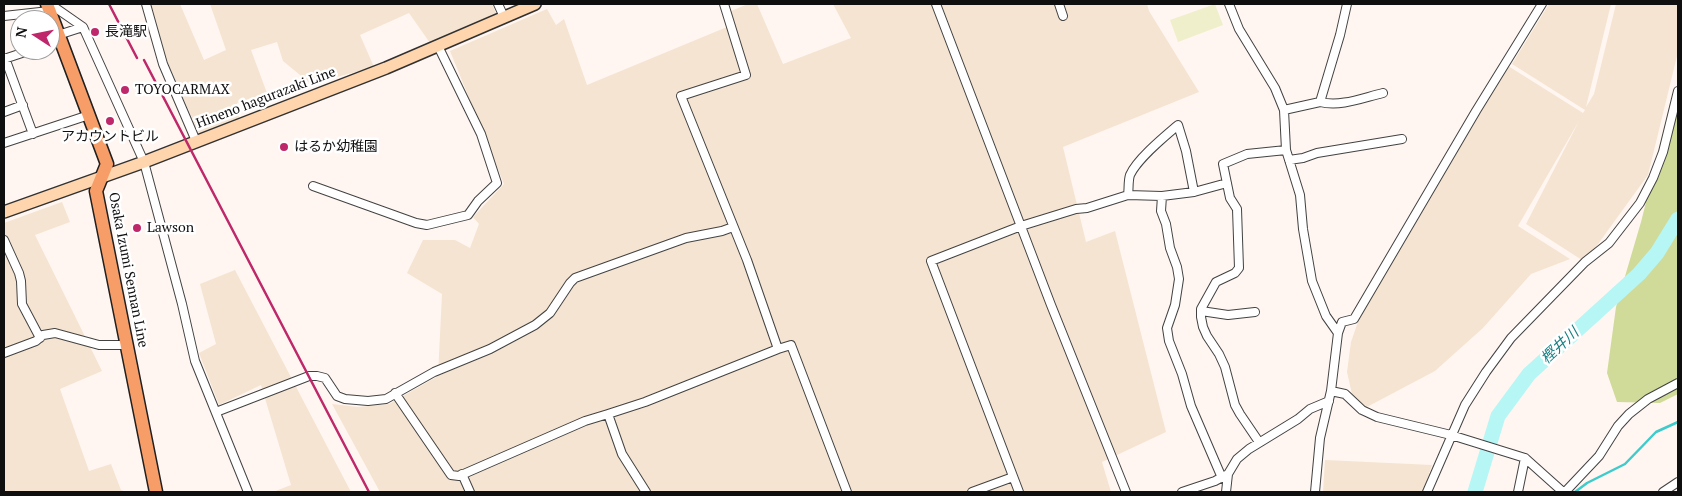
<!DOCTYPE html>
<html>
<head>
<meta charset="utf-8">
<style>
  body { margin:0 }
  #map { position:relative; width:1682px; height:496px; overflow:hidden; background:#fff6f1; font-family:"PT Serif",serif }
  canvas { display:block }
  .frame { position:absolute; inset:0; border:5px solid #0f0f0f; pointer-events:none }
  .north { position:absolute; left:10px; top:10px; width:50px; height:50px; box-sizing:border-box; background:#fff; border:1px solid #9f9f9f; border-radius:50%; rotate:281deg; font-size:14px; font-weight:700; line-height:20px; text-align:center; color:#0f0f0f }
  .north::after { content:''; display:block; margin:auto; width:18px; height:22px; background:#be2769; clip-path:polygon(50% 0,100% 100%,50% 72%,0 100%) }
</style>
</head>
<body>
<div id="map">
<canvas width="1682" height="496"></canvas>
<div class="frame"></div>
<div class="north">N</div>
</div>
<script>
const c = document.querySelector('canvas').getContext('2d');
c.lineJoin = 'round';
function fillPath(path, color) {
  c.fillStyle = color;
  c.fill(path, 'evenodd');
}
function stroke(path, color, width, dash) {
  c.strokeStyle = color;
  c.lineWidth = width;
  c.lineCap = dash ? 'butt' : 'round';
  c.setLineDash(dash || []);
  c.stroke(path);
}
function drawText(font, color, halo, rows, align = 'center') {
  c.font = font + ' "PT Serif","Noto Sans JP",serif';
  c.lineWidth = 5;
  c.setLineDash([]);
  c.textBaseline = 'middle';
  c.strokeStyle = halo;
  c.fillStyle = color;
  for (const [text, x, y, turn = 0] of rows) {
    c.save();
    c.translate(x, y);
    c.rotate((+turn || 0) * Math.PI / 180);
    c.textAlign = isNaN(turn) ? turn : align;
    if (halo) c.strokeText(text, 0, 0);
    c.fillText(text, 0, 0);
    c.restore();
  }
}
const farmland = new Path2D(`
  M151,4H180L204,60L226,50L210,4H492L497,15L430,43L409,13L360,35L374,67L311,84L283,61L277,42L251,50L267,93L237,103L239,118L199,134L167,61Z
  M748,4H757L783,64L851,38L833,4H1147L1149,11L1199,92L1063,147L1086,242L1115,231L1166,432L1102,462L1111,492H380L332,404L358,407L389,404L438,376L442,294L407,273L423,240H455L470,248L479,224L473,217L504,184L450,51L547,9L556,25L564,19L587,85L727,27L731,11Z
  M1549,4H1611L1586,107L1594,94L1616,4H1678V52L1648,175L1585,262L1526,224L1579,121L1518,226L1570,259L1531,274L1483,328L1435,371L1365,408L1352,394L1347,372L1351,342L1359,319L1505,64L1583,113L1585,110L1512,64Z
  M62,202L70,222L35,235L102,371L60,389L89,471L111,464L121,490L126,492H4V223Z
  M235,270L351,492H273L291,485L261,385L219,405L199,353L216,344L200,284Z
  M1325,460L1432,465L1423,492H1323Z`);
const forest = new Path2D(`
  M1678,93V394L1660,403L1617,402L1607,373L1616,307L1641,222L1660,147Z`);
const pitch = new Path2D(`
  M1215,4L1223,25L1178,42L1170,20Z`);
const stream = new Path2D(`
  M1575,492L1587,483L1625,464L1656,432L1678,422`);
const river = new Path2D(`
  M1475,492L1498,416L1529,374L1639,274L1657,253L1678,219`);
const street = new Path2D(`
  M50,4L83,27
  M146,4L163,64L196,141
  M498,4L504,17
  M936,4L1051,305L1126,492
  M1059,4L1063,16
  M1229,4L1239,29L1275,88L1284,110
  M4,16L49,11
  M58,35L83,27L144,162L182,304L195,361L248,492
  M5,58L33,134
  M4,59L31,50
  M1320,102C1341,107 1362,98 1383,93
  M4,112L23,105
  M4,143L89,115
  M1289,160L1303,158L1317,153L1402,139
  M313,186L416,223L427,225L468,215L478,201L497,183L481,134L438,46
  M1194,192L1186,151L1178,125C1164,137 1137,159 1130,175C1128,181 1129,189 1128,195L1162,196L1194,192L1227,183
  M1162,196L1161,211L1166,224L1170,248L1177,267L1179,279L1175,305L1167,328L1169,341L1182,374L1191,406L1222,478
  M4,240L19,273L21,281L22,304L40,338
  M1201,311L1228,315L1255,312
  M1338,333L1342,322L1354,319L1476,111L1542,4
  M778,349L791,345L847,492
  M4,353L36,341L43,335L55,333L99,345H127
  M1331,391L1345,394L1362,410L1377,417L1451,435L1525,458L1563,492
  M395,393L451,475L459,476L585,421L608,414
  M216,412L309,376H317L325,378L337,396L345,399L368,401L386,399L434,372L490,349L535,325L550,313L570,283L575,278L686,238L722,231L733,227
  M1259,442L1240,414L1235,405L1225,367L1219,354L1207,336L1203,327L1201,317V309L1216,282L1235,273L1239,268L1237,209L1230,198L1223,164L1247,154L1286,150
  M462,474L470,492
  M646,492L622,454L608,414L645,402L778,349L747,260L681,96L746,75L724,4
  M972,492L1013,477
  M1019,492L931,261L1021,226L1076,209L1087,208L1128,195
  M1182,492L1215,481L1226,475
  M1226,492L1228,474L1237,459L1249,449L1298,419L1310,409L1329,401
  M1315,492L1320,438L1331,391L1338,333L1326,316L1312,281L1303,229L1300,195L1286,150L1284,110L1320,102L1340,35L1347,4
  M1427,492L1465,405L1486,372L1511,338L1585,262L1609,243L1640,203L1653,178L1663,152L1678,91
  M1518,492L1525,458
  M1565,492L1599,456L1618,426L1629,414L1648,399L1678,383
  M1663,492L1678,482`);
const secondary = new Path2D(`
  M4,212L144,162L386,68L535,4`);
const primary = new Path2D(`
  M47,4L107,164L96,191L156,492`);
const rail = new Path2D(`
  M109,4L137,58
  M144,60L369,492`);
const markers = [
  [95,32,5,"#be2769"],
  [125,90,5,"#be2769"],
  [110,121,5,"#be2769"],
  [284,147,5,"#be2769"],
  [137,228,5,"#be2769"]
];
const poiNames = [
  ["長滝駅",105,32],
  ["TOYOCARMAX",135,90],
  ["アカウントビル",110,137,"center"],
  ["はるか幼稚園",294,147],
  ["Lawson",147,228]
];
const streetNames = [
  ["Hineno hagurazaki Line",266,98,-21],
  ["Osaka Izumi Sennan Line",128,270,79]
];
const waterNames = [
  ["樫井川",1560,346,-43]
];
fillPath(farmland, '#f5e4d1');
fillPath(forest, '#d0da99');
fillPath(pitch, '#f0efcc');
stroke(stream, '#3dcbcc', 2.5);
stroke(river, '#b6f6f5', 15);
stroke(street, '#424242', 10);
stroke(secondary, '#313131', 14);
stroke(primary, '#202020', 15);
stroke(street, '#fff', 8);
stroke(secondary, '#fed5ac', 11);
stroke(primary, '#f79d68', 12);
stroke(rail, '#be2769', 2.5);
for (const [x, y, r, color] of markers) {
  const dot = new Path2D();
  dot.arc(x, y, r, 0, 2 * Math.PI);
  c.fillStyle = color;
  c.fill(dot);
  stroke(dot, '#fff', 2);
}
drawText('14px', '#0f0f0f', '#fff', poiNames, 'left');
drawText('14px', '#0f0f0f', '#fff', streetNames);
drawText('italic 15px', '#177f83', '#fff', waterNames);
</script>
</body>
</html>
